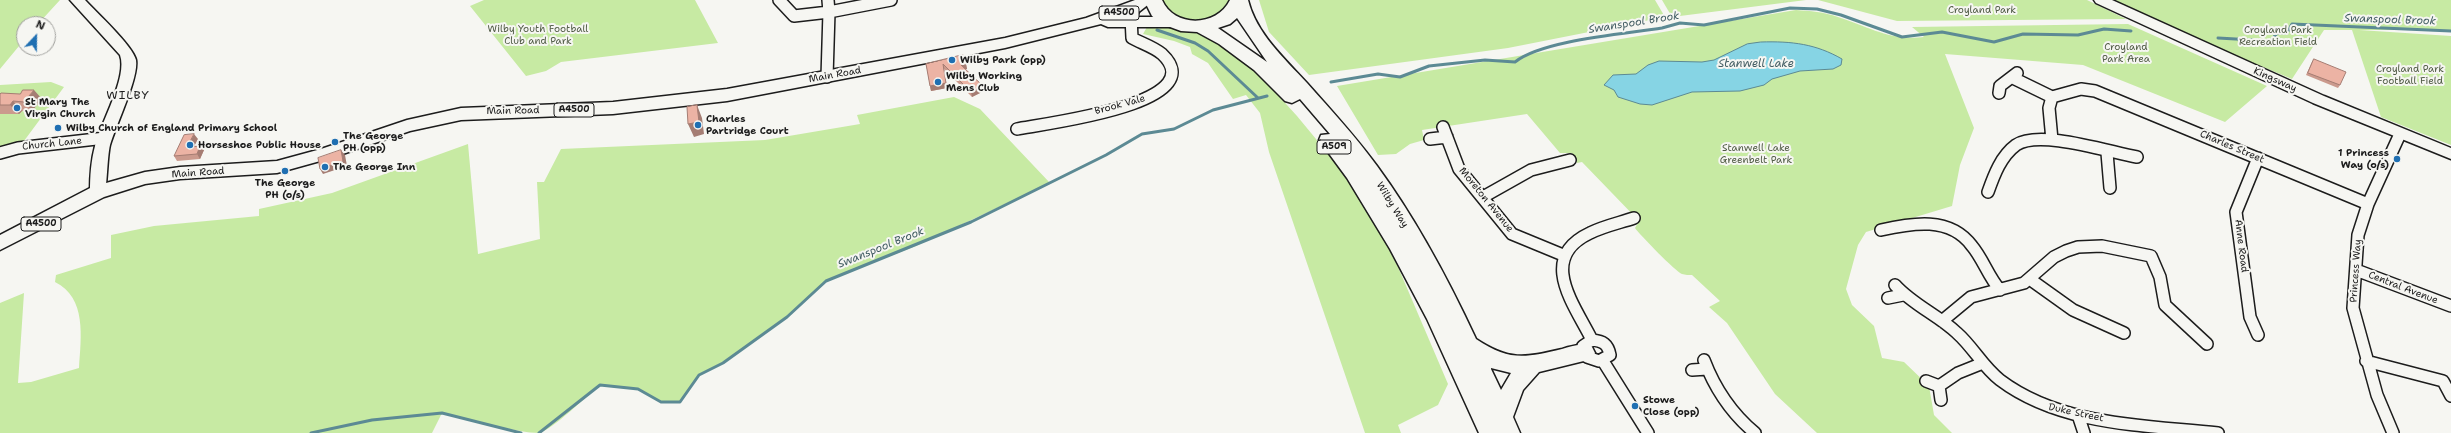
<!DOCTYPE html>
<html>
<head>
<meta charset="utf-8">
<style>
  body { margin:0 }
  #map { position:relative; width:2451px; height:433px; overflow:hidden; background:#f6f6f2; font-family:"Shantell Sans",sans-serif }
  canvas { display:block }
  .north { position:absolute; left:16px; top:16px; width:40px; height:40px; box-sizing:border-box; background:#f6f6f2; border:1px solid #9f9f9c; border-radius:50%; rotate:22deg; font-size:11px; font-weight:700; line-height:16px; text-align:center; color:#1c1c1c }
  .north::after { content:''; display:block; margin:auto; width:14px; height:18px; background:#1f6fb2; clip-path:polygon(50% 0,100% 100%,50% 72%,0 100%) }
</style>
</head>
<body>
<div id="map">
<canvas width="2451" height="433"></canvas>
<div class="north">N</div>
</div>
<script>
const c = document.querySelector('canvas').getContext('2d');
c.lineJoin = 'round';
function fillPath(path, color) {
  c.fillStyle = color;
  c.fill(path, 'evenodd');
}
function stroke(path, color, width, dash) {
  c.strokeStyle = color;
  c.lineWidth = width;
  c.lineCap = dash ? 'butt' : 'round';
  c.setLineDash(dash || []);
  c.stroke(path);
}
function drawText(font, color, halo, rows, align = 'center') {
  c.font = font + ' "Shantell Sans",sans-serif';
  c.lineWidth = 4;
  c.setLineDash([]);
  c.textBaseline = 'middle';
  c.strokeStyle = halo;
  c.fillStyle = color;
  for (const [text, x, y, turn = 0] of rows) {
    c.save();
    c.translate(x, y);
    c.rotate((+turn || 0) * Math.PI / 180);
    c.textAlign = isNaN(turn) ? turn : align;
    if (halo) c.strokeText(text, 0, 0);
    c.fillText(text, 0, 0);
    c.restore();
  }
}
const green = new Path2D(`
  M0,0H60L38,24H24V40L0,69Z
  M484,0H695L718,43L561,62L546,71L526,76L470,6Z
  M1160,0H1235L1221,16L1196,22L1172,16Z
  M1259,0H1655L1665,17L1508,48L1309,75L1269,32Z
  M1662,0H1806L1672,17Z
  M1818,0H2087L2126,19L1897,21Z
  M2114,0H2451V30H2359L2451,36V145L2381,117L2352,30H2324L2292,79L2200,41Z
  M1796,10C1810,11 1824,12 1838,17C1870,27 1889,41 1924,37L1912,27L2128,24L2267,86L2225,122L2083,65L1945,54L1974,128L1960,165L1952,206L1866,232L1858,245L1846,289L1852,305L1874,326L1882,358L1904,362L1929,386L1934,415L1952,433H1817L1775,394L1727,323L1709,307L1720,301L1692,275C1689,275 1685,275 1682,274C1676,272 1640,235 1635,228L1639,221L1582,162L1577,163L1572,153H1560L1527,114L1422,130L1424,140L1410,144L1396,154L1378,155L1337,86Z
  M1147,27L1168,28L1211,36L1245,59L1297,116L1335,162L1372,215L1398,267L1448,384L1438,405L1398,425L1401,433H1365L1269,152L1260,113L1246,95L1233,99L1208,63L1192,54L1190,47L1174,41L1143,34Z
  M51,82L64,87L21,145L0,147V85Z
  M954,97L980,109L1050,183L916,246L826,281L787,317L723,363L699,375L680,402H661L638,389L600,385C586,396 554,429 539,433C520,433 463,419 442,413L432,433H0V303L24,293L18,383L31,382L79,368C81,337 87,298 55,282L56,275L111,258V235L154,226L259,216V209L332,193L468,144L478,254L540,239L537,182H544L561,149L765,140L860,124L857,115Z`);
const water = new Path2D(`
  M1761,42C1792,41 1816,44 1842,59L1841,65L1833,69L1800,71L1772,79L1764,85L1740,91L1692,92L1652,105L1640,104L1618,97L1614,90L1604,85L1613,75L1636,74L1648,65L1659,61L1702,62L1714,60L1747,44Z`);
const stream = new Path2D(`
  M1157,30L1195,43L1208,51L1258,98
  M2218,38L2271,41L2277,33H2287L2292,24L2451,31
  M1331,82L1378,74L1400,77L1429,66L1485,60L1515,62C1543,40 1625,34 1662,28L1680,23L1704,25L1790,8L1817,9L1841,15L1902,37L1942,32L1994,42L2023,34L2078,35L2104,29L2131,31
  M311,433L372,420L442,413L521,433
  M539,433L600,385L638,389L661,402H680L699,375L723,363L787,317L826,281L971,222L1106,155L1142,134L1174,129L1213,110L1267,96`);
const street = new Path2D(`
  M779,0L794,16L829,12L827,77
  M828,0L829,12L891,0
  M2013,78L2052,97
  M1999,93L2000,86L2017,73
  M1443,127L1459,169L1512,234L1563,255
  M1017,129C1041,124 1215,104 1162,54C1154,47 1141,43 1132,38L1131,17L1135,7
  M1430,139L1447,137
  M2052,140L2049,108L2052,97L2081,89L2095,91L2368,204
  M0,153L18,148L105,138
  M2107,153L2110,188
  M2258,158L2236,212L2250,317L2258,335
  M1988,192C1994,175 2001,156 2016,145C2039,129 2109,152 2137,157
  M1483,197L1531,170L1570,160
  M1881,230C1912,223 1950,216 1972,246C1983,259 1988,276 2000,290
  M2356,270L2451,306
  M2031,280L2073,310L2124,333
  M1895,285C1913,305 1938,315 1957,333C1973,347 1983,367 2000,380C2061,426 2145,425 2218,433
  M1888,298L1903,295
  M1942,321L1971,297L2024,283L2054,257L2066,251L2078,247L2102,246L2151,256L2160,277L2165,305L2207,344
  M1592,340C1574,304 1537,258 1590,233C1604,226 1619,223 1634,218
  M1592,340C1603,341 1608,344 1610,355L1599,361L1587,357L1583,346Z
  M1704,360C1715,389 1731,413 1755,433
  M1603,361L1648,433
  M2366,361L2443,381L2451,396
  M1692,370L1707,369
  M1926,381L1939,386
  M1941,400L1939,386L1958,373L1983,363
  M2078,415L2084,433
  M2393,433L2377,395L2353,308L2358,235L2368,204L2400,134`);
const secondary = new Path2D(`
  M70,0H85C96,12 133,46 136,60C139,77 116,125 110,145C107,157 107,190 104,196H92L90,192C90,176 91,161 95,146C101,122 128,77 120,55Z
  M2094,0H2112L2324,96L2451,148V159L2313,103L2096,3Z`);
const primary = new Path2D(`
  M1135,0H1154L1140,11L1121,17H1172L1178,18L1180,22L1178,26L1172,27H1108L1101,24L1005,48L727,101L613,114L461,120L410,131L331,158L277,173L180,179L145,184L104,197L0,250V235L92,187L145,172L180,167L277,161L321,149L407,120L461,108L613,102L727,89L1005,38L1086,18Z`);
const highway = new Path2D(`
  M1144,0H1162C1174,28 1217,27 1230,0H1248C1256,33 1284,58 1307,83C1331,110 1356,137 1377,166C1416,219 1448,279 1476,339C1509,361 1524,358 1562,349C1572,346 1581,343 1592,347L1595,353L1592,359L1539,372L1523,390L1513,417L1520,433H1479L1427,319L1390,249L1347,178L1319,140L1321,135L1330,134L1300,99L1292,103L1285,101L1254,70L1219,44L1197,32L1181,31L1162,24L1152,16ZM1237,18L1267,62L1218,28L1230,24ZM1491,368L1511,373L1501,390L1491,369Z`);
const wall = new Path2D(`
  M2314,59L2340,85L2338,88L2306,75L2312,62Z
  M926,64H966L967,69H965L984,91L972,97L944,69L947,88L931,91Z
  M0,94H20L42,99L32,111H22L19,114H0Z
  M198,139L194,146H200L204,150L200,159L177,161L174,156Z`);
const shadedWall = new Path2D(`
  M943,64L947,88L931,91L930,86Z
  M966,64L967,69L962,70L961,65Z
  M983,86L984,91L972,97L971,92Z
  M34,90L42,99L32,111L24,102Z
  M13,101L22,111L19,114L10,105Z
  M697,105L702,118L704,134L694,137L688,124Z
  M194,134L198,139L191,152L187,147Z
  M200,146L204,150L200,159L197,154Z
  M341,150L345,155L347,166L323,174L320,169Z`);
const building = new Path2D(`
  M963,55L966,64L961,65L983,86L971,92L943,64L946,83L930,86L926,64Z
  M2314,59L2346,72L2340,85L2308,73Z
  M23,90H34L24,102L13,101L10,105H0V94L1,93L20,94Z
  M697,105L699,122L688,124L687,107Z
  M194,134L187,147L200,146L197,154L174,156L184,135Z
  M341,150L343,161L320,169L318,158Z`);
const markers = [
  [952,60,4,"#1f6fb2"],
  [938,82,4,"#1f6fb2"],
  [17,108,4,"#1f6fb2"],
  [698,125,4,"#1f6fb2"],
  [58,128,4,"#1f6fb2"],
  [335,142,4,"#1f6fb2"],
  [190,145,4,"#1f6fb2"],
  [2397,159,4,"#1f6fb2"],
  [325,167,4,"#1f6fb2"],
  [285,171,4,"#1f6fb2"],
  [1635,406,4,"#1f6fb2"]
];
const shields = [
  [1119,13,40],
  [574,110,40],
  [1334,147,34],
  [41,224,40]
];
const shieldNames = [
  ["A4500",1119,13],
  ["A4500",574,110],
  ["A509",1334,147],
  ["A4500",41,224]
];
const parkNames = [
  ["Croyland Park",1982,10],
  ["Wilby Youth Football",538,29],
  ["Club and Park",538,41],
  ["Croyland Park",2278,30],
  ["Recreation Field",2278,42],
  ["Croyland",2126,47],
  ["Park Area",2126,59],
  ["Croyland Park",2410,69],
  ["Football Field",2410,81],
  ["Stanwell Lake",1756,148],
  ["Greenbelt Park",1756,160]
];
const poiNames = [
  ["Wilby Park (opp)",960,60],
  ["Wilby Working",946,76],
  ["Mens Club",946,88],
  ["St Mary The",25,102],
  ["Virgin Church",25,114],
  ["Charles",706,119],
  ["Partridge Court",706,131],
  ["Wilby Church of England Primary School",66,128],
  ["The George",343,136],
  ["PH (opp)",343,148],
  ["Horseshoe Public House",198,145],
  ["1 Princess",2389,153,"right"],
  ["Way (o/s)",2389,165,"right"],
  ["The George Inn",333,167],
  ["The George",285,183,"center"],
  ["PH (o/s)",285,195,"center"],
  ["Stowe",1643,400],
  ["Close (opp)",1643,412]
];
const streetNames = [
  ["Main Road",835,75,-10],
  ["Kingsway",2275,80,24],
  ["Brook Vale",1120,105,-15],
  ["Main Road",513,111,-1],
  ["Church Lane",52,144,-6],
  ["Charles Street",2232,147,23],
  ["Main Road",198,173,-4],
  ["Moreton Avenue",1486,200,51],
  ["Wilby Way",1392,205,58],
  ["Anne Road",2241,246,83],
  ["Princess Way",2356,271,-86],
  ["Central Avenue",2403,288,21],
  ["Duke Street",2076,413,12]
];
const waterNames = [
  ["Swanspool Brook",2390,20,2],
  ["Swanspool Brook",1634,23,-9],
  ["Stanwell Lake",1756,64],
  ["Swanspool Brook",881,248,-22]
];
const quarterNames = [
  ["WILBY",128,96]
];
fillPath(green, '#c7eaa3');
fillPath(water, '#86d4e4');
stroke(water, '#5c8a94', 1);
stroke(stream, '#5c8a94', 3);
stroke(street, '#1c1c1c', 14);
stroke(secondary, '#1c1c1c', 3);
stroke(primary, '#1c1c1c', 3);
stroke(highway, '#1c1c1c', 3);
stroke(street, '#f6f6f2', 11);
fillPath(secondary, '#f6f6f2');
fillPath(primary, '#f6f6f2');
fillPath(highway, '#f6f6f2');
fillPath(wall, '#cb9a8d');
fillPath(shadedWall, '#a57d73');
fillPath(building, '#ecb3a4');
stroke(building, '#a57d73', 1);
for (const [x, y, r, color] of markers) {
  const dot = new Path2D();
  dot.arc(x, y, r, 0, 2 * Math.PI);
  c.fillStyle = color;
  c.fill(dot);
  stroke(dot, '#f6f6f2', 1.5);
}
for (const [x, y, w] of shields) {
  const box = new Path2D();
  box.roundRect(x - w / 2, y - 7, w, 14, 3);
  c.fillStyle = '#f6f6f2';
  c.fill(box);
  stroke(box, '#1c1c1c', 1);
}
drawText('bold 9px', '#1c1c1c', null, shieldNames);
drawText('10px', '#4f5a44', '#f6f6f2', parkNames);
drawText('bold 10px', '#1c1c1c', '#f6f6f2', poiNames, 'left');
drawText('10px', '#1c1c1c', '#f6f6f2', streetNames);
drawText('italic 11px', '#415c62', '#f6f6f2', waterNames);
c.letterSpacing = '1px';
drawText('12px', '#1c1c1c', '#f6f6f2', quarterNames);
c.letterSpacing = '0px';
</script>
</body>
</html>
